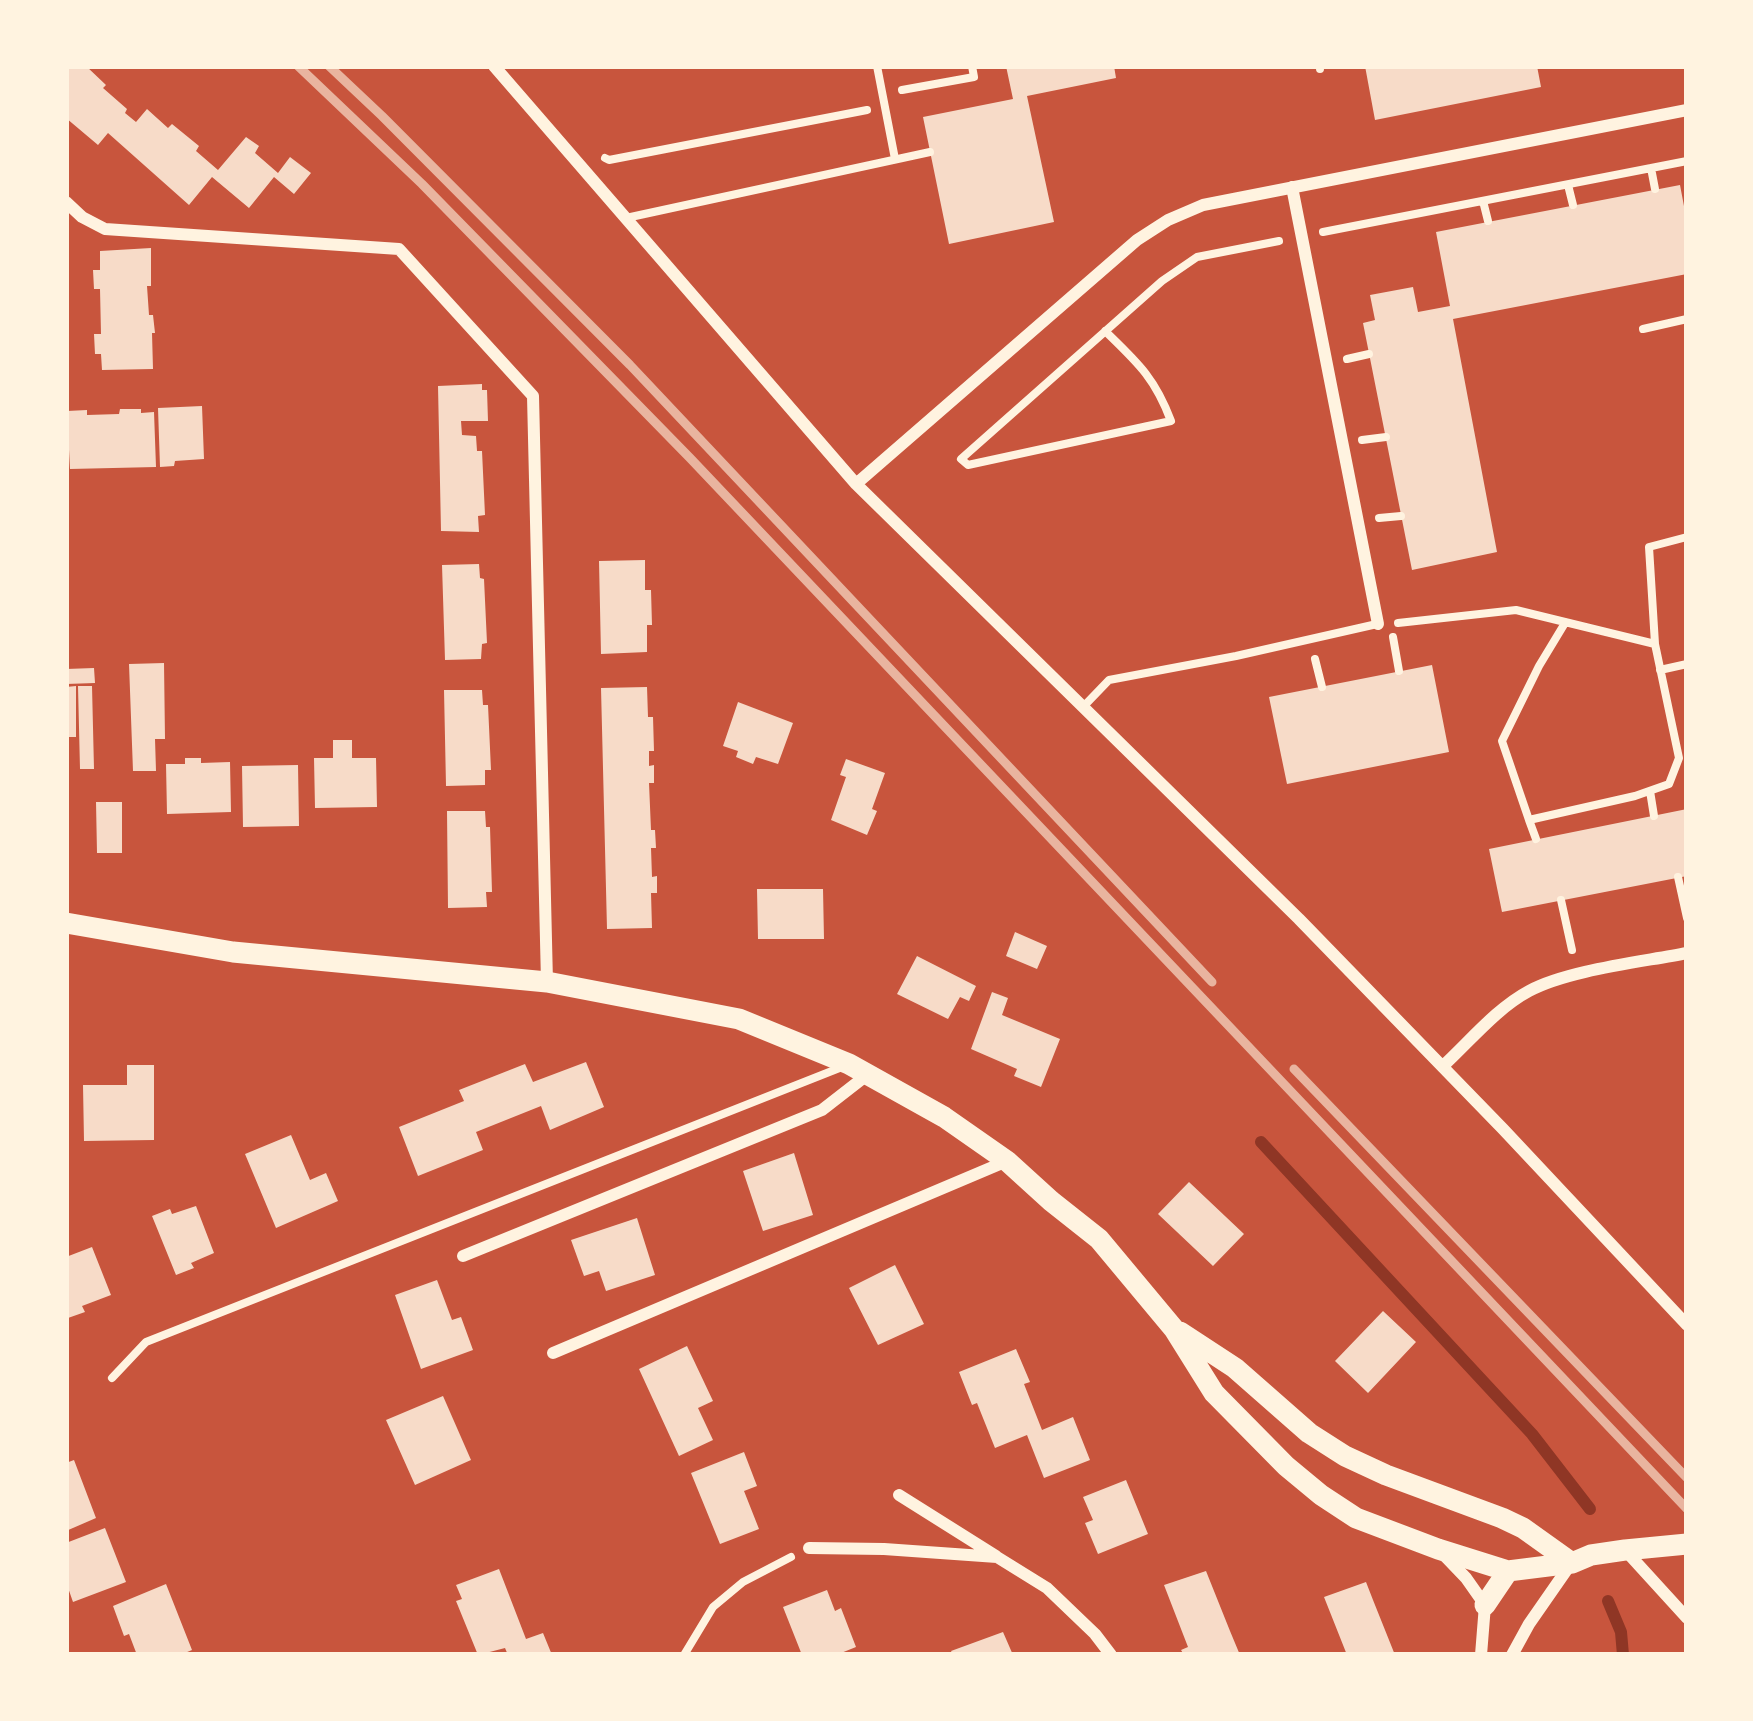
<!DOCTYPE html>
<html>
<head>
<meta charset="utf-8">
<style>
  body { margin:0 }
  #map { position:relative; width:1753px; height:1721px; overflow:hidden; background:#c8553d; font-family:"Alegreya Sans",sans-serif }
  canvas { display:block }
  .frame { position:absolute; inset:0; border:69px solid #fff3e0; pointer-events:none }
</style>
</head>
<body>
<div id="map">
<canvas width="1753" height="1721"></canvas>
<div class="frame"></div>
</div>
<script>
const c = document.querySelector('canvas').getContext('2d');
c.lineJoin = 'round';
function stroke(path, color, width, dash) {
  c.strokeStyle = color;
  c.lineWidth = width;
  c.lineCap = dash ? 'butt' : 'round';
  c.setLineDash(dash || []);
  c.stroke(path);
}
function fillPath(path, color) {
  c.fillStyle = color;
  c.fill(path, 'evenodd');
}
const stream = new Path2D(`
  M1261,1142L1532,1434L1590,1509
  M1608,1601L1621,1632L1623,1655`);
const building = new Path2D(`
  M66,66L78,68L86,66L106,85L103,88L127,109L125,113L136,122L147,109L168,128L172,124L199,146L196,151L218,170L246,137L259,146L255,153L278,173L290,157L311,173L294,194L274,177L249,208L212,177L189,205L108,133L98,145L66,118Z
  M1006,66H1114L1116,78L1027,96L1054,222L949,244L923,117L1013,99Z
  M1365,66H1537L1541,87L1375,120Z
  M1680,185L1687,222V274L1453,319L1497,552L1412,570L1363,323L1375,320L1370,295L1413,287L1418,312L1450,306L1436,232Z
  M151,248V286H147L149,315H153L155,333H152L153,369L102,370L101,354H95L94,334H101L100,289H94L93,270H100V251Z
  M482,384V390H487L488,421H461L462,435L476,436L477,451H482L485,515L478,516L479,532L441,531L438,386Z
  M202,406L204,459L175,461L174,466L160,467L158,408Z
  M120,409H141V413L154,412L156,467L70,469L67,411L87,410V415L119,414Z
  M645,560V590H651L652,625H647V652L601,654L599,561Z
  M479,564L480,578L484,579L487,643L482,644L481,659L445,660L442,565Z
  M164,663L165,739H155L156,771H133L129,664Z
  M1432,665L1449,752L1287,784L1269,697Z
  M94,668L95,683L66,684V669Z
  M76,686V737H66V687Z
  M78,686H92L94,769H80Z
  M647,687L648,717H653L654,751H649V766L654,765V783H649L651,830H655L656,848H651L652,877L657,876V893H651L652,928L607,929L601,688Z
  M444,690H482L483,705H488L491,770H485V785L446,786Z
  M738,702L793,723L778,764L756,757L753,764L736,757L738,751L723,746Z
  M333,740H352V758H376L377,807L315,808L314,758H333Z
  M185,758H201V763L230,762L231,812L167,814L166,764H185Z
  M846,759L885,773L872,809L877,811L867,835L831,820L846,777L840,775Z
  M298,765L299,826L243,827L242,766Z
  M96,802H122V853H97Z
  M1687,809V876L1502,912L1489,849Z
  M447,811H485L486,827H490L492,892H486L487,907L448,908Z
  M757,889H823L824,939H758Z
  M1015,932L1047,946L1037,969L1006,956Z
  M917,956L976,986L969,1001L960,997L948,1019L897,994Z
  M992,992L1008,998L1002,1015L1060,1039L1041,1087L1014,1076L1017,1069L971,1049Z
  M586,1062L604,1107L550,1130L541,1106L476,1132L483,1150L418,1176L399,1127L464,1101L459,1090L525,1064L533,1082Z
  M127,1065H154V1140L84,1141L83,1085H127Z
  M291,1135L310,1180L326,1173L338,1201L276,1228L245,1154Z
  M794,1153L813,1215L763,1231L743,1171Z
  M1189,1182L1244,1234L1213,1266L1158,1214Z
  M196,1206L214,1253L191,1263L194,1268L176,1275L152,1216L170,1209L172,1214Z
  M637,1218L655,1275L606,1291L599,1271L584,1276L571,1240Z
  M92,1247L111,1295L82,1306L85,1312L68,1318L66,1257Z
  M895,1265L924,1324L878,1345L849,1288Z
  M437,1280L452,1320L461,1317L473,1350L421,1369L395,1295Z
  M1383,1311L1416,1342L1368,1393L1335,1361Z
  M687,1346L713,1401L698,1408L713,1440L679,1456L639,1369Z
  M1016,1349L1030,1382L1024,1384L1042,1430L1073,1417L1090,1460L1044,1478L1027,1435L995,1448L977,1403L972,1405L959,1372Z
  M443,1396L471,1460L415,1485L386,1420Z
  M744,1452L757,1486L744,1491L759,1529L720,1544L691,1473Z
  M74,1460L96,1518L66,1531V1463Z
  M1126,1480L1148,1534L1098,1554L1085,1523L1093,1520L1083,1497Z
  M105,1528L126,1582L73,1602L66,1582V1543Z
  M499,1569L526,1639L543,1633L552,1655H508L505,1648L478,1655L456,1601L462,1599L456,1585Z
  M1206,1571L1230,1631L1240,1655H1184L1181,1650L1188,1647L1164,1585Z
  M1366,1582L1373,1600L1395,1655H1347L1324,1597Z
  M166,1584L192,1650L180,1655H137L129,1634L124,1636L113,1606Z
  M827,1590L835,1611L841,1608L856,1647L836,1655H802L783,1607Z
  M1003,1632L1013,1655H953L951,1651Z`);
const path = new Path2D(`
  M902,90L974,77L972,66
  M605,158L609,160L867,110
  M1651,168L1655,189
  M1568,185L1573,205
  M1483,201L1488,221
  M1323,232L1687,161
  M1105,331C1138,363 1155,378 1171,421L968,465L961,459L1162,281L1197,257L1279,241
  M1347,359L1369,354
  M1362,440L1386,437
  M1379,518L1401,516
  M1398,623L1516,610L1655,644L1679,758L1669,784L1635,796L1529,820L1502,741L1539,666L1565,623
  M1393,637L1399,671
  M1655,644L1649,547L1687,537
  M1315,659L1322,687
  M1660,670L1687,664
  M1650,791L1654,816
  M1529,820L1536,839
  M1678,877L1687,918
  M1561,900L1572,950
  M684,1655L713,1607L743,1582L791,1557`);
const service = new Path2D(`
  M877,66L895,159
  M1320,66V69
  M626,218L930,152
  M1643,329L1687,319
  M1083,707L1109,680L1236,656L1377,624
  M112,1378L146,1342L842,1067`);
const minor = new Path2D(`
  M494,66L856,484L1299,919L1503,1129L1687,1325
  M1292,187L1378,624
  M66,202L82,217L105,229L399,249L533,396L547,982
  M856,484L1137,240L1168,220L1203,205L1687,110
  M1443,1066C1470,1041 1497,1008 1529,991C1568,970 1642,962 1687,953
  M463,1256L822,1110L867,1075
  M553,1353L1007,1161
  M899,1495L996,1556
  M809,1548L884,1549L997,1557L1047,1588L1095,1634L1111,1655
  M1625,1550L1687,1618
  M1443,1554L1466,1578L1485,1605L1481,1655
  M1512,1655L1529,1624L1570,1565`);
const tertiary = new Path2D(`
  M66,923L233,952L547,982L739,1019L849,1064L944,1117L1007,1161L1051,1201L1099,1239L1174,1329L1214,1393L1286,1466L1321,1495L1356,1518L1438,1549L1508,1571L1572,1563L1591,1555L1625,1550L1687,1544
  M1180,1332L1235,1368L1309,1433L1345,1456L1386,1475L1502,1518L1523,1528L1572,1563
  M1485,1605L1508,1571`);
const rail = new Path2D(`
  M298,66L422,184L690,458L1687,1509
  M329,66L382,116L630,365L1212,982
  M1294,1069L1687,1478`);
stroke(stream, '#8f3625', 12);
fillPath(building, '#f7dbc8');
stroke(path, '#fff3e0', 8);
stroke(service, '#fff3e0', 8);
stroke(minor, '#fff3e0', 12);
stroke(tertiary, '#fff3e0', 21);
stroke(rail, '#e9b49f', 9);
</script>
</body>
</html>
